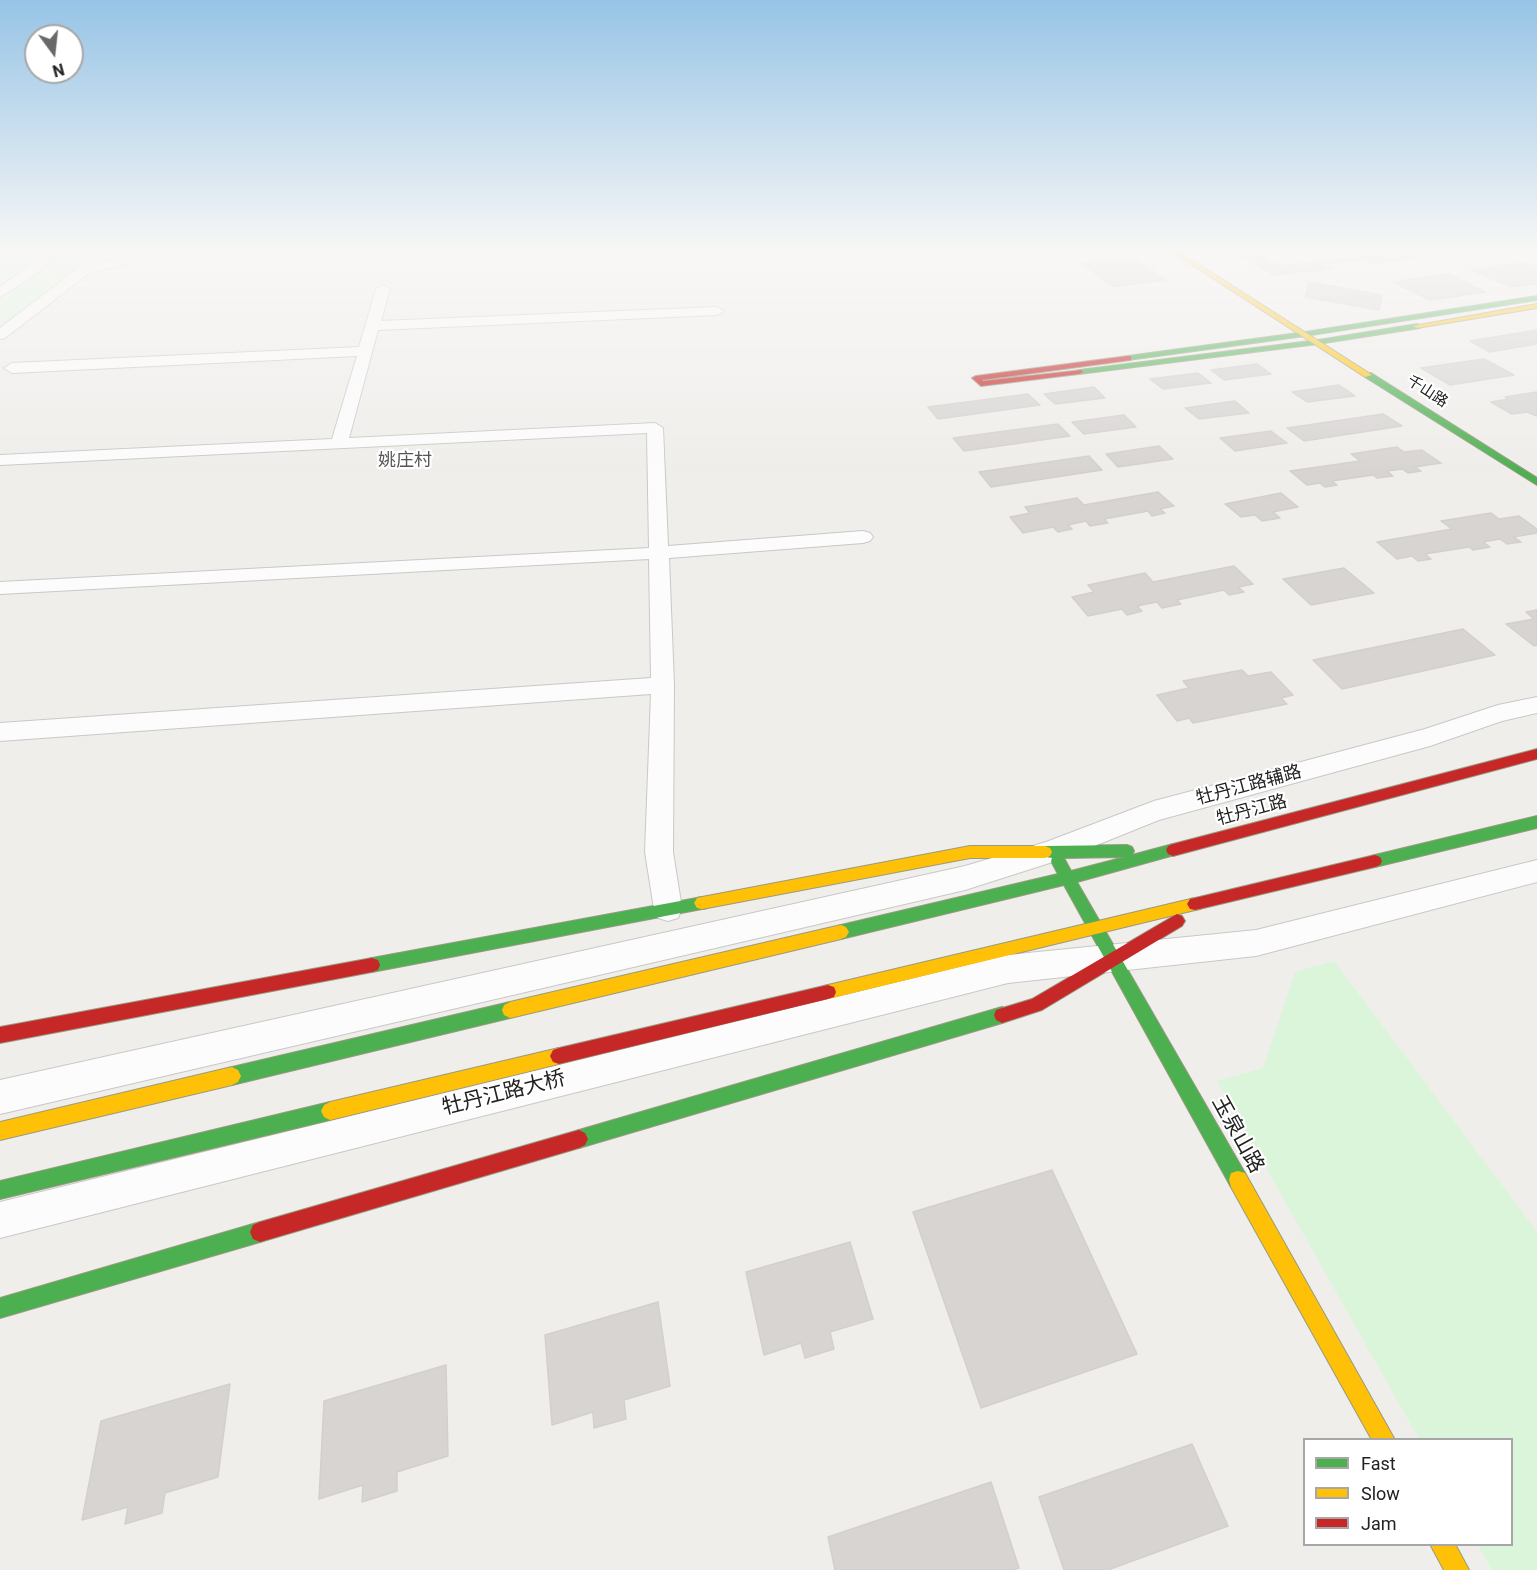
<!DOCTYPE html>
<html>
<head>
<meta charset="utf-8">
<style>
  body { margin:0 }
  #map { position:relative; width:1537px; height:1570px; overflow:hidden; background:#f0eeeb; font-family:Roboto,sans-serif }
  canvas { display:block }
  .legend { position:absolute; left:1303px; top:1438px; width:210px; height:108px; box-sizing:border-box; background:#fff; border:2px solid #a7a7a7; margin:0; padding:8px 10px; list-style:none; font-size:18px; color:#222 }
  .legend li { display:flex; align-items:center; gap:12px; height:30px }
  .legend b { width:30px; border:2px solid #a7a7a7 }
  .north { position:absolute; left:24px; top:24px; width:60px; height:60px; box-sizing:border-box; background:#fff; border:2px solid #a7a7a7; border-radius:50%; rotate:165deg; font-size:16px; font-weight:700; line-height:24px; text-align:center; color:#222 }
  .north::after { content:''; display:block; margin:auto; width:21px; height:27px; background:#6a6968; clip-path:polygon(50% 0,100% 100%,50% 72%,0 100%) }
</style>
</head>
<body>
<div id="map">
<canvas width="1537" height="1570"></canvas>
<ul class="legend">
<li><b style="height:8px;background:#4caf50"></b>Fast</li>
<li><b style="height:8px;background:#ffc107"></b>Slow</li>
<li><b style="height:8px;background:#c62828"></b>Jam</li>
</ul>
<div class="north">N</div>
</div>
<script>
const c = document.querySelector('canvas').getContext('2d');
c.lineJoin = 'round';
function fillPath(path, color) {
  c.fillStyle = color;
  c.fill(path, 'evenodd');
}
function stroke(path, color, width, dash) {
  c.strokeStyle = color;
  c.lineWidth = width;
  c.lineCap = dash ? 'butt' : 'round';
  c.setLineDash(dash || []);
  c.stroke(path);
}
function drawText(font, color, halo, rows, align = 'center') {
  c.font = font + ' Roboto,"Noto Sans SC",sans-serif';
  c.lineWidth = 4.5;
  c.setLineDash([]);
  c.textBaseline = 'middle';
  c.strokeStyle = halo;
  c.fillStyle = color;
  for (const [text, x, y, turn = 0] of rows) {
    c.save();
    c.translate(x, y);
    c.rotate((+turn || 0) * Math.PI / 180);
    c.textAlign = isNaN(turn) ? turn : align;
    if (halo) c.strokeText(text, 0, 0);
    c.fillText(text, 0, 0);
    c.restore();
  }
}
const park = new Path2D(`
  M0,253H92L57,284L0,326Z
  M1334,961L1537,1232V1570H1492L1478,1545L1512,1544V1440L1419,1439L1217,1081L1263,1068L1295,972Z`);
const building = new Path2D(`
  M1235,253H1256L1279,266L1394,253H1452L1373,264L1363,260L1321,264L1330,269L1274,275Z
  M1132,257L1166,280L1113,287L1081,263Z
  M1524,262L1537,268V284L1511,287L1471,270Z
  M1448,274L1486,292L1430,300L1393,282Z
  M1309,282L1382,295L1379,310L1305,297Z
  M1537,330V344L1490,352L1470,341Z
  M1484,359L1514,375L1450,385L1421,368Z
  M1257,364L1271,374L1224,380L1211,370Z
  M1198,373L1211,383L1163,389L1150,379Z
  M1339,385L1355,396L1307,402L1292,392Z
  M1094,387L1105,398L1055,404L1044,394Z
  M1537,392V416L1527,412L1512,414L1491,402L1509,399L1505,397Z
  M1028,394L1040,405L938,419L928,407Z
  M1235,401L1249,413L1199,419L1185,408Z
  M1383,414L1402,426L1304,441L1287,428Z
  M1124,415L1136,427L1084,434L1072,422Z
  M1058,424L1070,436L964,451L953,438Z
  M1271,431L1287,443L1235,451L1220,438Z
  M1159,446L1173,459L1118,467L1106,454Z
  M1397,447L1404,452L1422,450L1441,463L1415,467L1421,471L1408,473L1402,469L1387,471L1393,476L1377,478L1373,475L1332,481L1337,485L1325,487L1320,483L1307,485L1290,471L1360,461L1351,454Z
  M1089,456L1102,470L991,487L979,472Z
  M1158,492L1174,506L1160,509L1165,513L1152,516L1148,511L1104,519L1108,523L1090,526L1086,521L1068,525L1072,529L1058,532L1053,527L1023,533L1010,517L1030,513L1025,507L1077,498L1084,505Z
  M1281,493L1298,507L1273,512L1280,518L1262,521L1255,515L1241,517L1225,504Z
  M1491,513L1499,519L1519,516L1537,529V533L1513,537L1521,542L1507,544L1500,539L1483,542L1490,547L1473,550L1469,547L1425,554L1431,559L1418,561L1412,556L1397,559L1377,542L1452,529L1441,521Z
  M1234,566L1253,584L1238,587L1244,592L1229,595L1224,590L1177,600L1181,604L1162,608L1157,602L1137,606L1142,611L1127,615L1122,609L1088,616L1072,597L1094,592L1088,585L1145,573L1153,582Z
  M1344,568L1374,593L1311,605L1283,579Z
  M1537,610V645L1534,646L1506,624L1534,619L1526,612Z
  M1463,629L1495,655L1342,689L1313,660Z
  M1242,670L1248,676L1271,672L1293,695L1281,698L1287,704L1193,723L1189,718L1177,721L1157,695L1189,688L1183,681Z
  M1052,1170L1137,1354L981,1408L913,1212Z
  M850,1242L873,1319L830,1332L834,1349L805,1358L801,1343L764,1355L746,1272Z
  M658,1302L670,1386L624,1400L626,1419L594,1428L593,1412L552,1425L545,1335Z
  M446,1365L448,1456L397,1472V1491L362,1502L363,1485L319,1499L324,1401Z
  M230,1384L218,1477L165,1493L162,1513L125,1524L128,1507L82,1520L101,1421Z
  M1192,1444L1228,1526L1108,1570H1064L1039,1497Z
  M991,1482L1019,1568L1012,1570H835L828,1537Z`);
const street = new Path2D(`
  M45,253H58L32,277L0,297V287Z
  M98,253H111L101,263L136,254L208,253L202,257L136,262L89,273L5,338L0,339V328Z
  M383,285L390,289L381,321L717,307L724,311L717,315L378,330L349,438L655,423L663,428L668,546L863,531L870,533L873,537L870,541L863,543L669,558L674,685L673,852L682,909L678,918L668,921L658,918L654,909L645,852L651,694L0,741V723L651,678L649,559L0,594V582L649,548L647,433L0,465V455L332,439L357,356L12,373L4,368L12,363L359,347L376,289Z
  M1537,697V713L1502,721L1430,746L1159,820L1062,859L965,890L0,1114V1080L965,866L1046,842L1154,801L1425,729L1498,705Z
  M1537,860V882L1256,956L1008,983L0,1238V1202L1008,955L1256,930Z`);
const fast = new Path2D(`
  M1537,296V300L1305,336L1128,360L1124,358L1128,356L1305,332Z
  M1417,324L1421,326L1420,328L1318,344L1079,374L1075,372L1079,370L1318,340Z
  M1365,373H1371L1537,478V485L1365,377Z
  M1537,816V828L1375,867L1370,865L1368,861L1370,857L1375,855Z
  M1173,844L1178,846L1180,850L1178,854L1077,882L1245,1173L1247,1180L1245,1187L1238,1189L1231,1187L1064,885L841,939L836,937L833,932L836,927L841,925L1058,874L1051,861L1052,858L1040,856L1038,852L1040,848L1045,846L1127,845L1132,847L1134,851L1132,855ZM1125,857L1071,871L1064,858Z
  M702,897L707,898L710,903L707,908L702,909L372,972L366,970L364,965L366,960L372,958Z
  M510,1002L516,1005L518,1010L516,1015L510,1018L232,1085L226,1082L223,1076L226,1070L232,1067Z
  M1002,1007L1008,1010L1010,1015L1008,1020L1002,1023L579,1148L573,1145L570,1139L573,1133L579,1130Z
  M330,1102L336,1105L339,1111L336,1117L330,1120L0,1199V1181Z
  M260,1222L267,1225L270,1232L267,1239L260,1242L0,1318V1298Z`);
const slow = new Path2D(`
  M1174,253H1181L1372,375L1365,377Z
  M1537,304V308L1417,328L1413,326Z
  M970,846H1045L1050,848L1052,852L1050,856L1045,858H970L702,909L697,908L694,903L697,898L702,897Z
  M1195,898L1200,899L1203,904L1200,909L1195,910L828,999L822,997L820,992L822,987L828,985Z
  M841,925L846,927L849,932L846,937L841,939L510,1018L504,1015L502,1010L504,1005L510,1002Z
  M559,1048L565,1050L568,1056L565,1062L559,1064L330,1120L324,1117L321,1111L324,1105L330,1102Z
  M232,1067L238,1070L241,1076L238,1082L232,1085L0,1140V1122Z
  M1238,1171L1245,1173L1395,1440H1372L1231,1187L1229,1180L1231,1173Z
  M1430,1544H1455L1469,1570H1444Z`);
const jam = new Path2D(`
  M1128,356H1131V360L982,380L983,381L1082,370L1083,372L1079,374L981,386L972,378L976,376Z
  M1537,749V759L1173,856L1168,854L1166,850L1168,846L1173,844Z
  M1375,855L1380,857L1382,861L1380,865L1375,867L1195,910L1190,909L1187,904L1190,899L1195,898Z
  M1177,914L1182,916L1185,921L1182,926L1042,1010L1002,1023L996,1020L994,1015L996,1010L1032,999Z
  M372,958L378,960L380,965L378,970L372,972L0,1043V1027Z
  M828,985L834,987L836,992L834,997L828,999L559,1064L553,1062L550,1056L553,1050L559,1048Z
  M579,1130L585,1133L588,1139L585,1145L579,1148L260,1242L253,1239L250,1232L253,1225L260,1222Z`);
const farStreetnames = [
  ["千山路",1427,392,33]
];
const farQuarternames = [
  ["姚庄村",405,461]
];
const streetNames = [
  ["牡丹江路辅路",1249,786,-15],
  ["牡丹江路",1252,811,-15]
];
const nearStreetnames = [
  ["牡丹江路大桥",504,1094,-14],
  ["玉泉山路",1237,1135,61]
];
fillPath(park, '#daf5da');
fillPath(building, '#d7d4d2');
stroke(building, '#d3d0cc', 1.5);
stroke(street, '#c9c8c7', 2);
stroke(fast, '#999a82', 2);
stroke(slow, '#999a82', 2);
stroke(jam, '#999a82', 2);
fillPath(street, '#fdfcfc');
fillPath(fast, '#4caf50');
fillPath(slow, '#ffc107');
fillPath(jam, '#c62828');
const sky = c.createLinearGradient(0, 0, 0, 473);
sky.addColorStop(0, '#97c4e6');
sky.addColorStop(0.53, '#f8f7f6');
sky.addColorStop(1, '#f8f7f600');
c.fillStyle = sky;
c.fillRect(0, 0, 1537, 473);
drawText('15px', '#222', '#fff', farStreetnames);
drawText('18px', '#555', '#fff', farQuarternames);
drawText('18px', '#222', '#fff', streetNames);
drawText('21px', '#222', '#fff', nearStreetnames);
</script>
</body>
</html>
